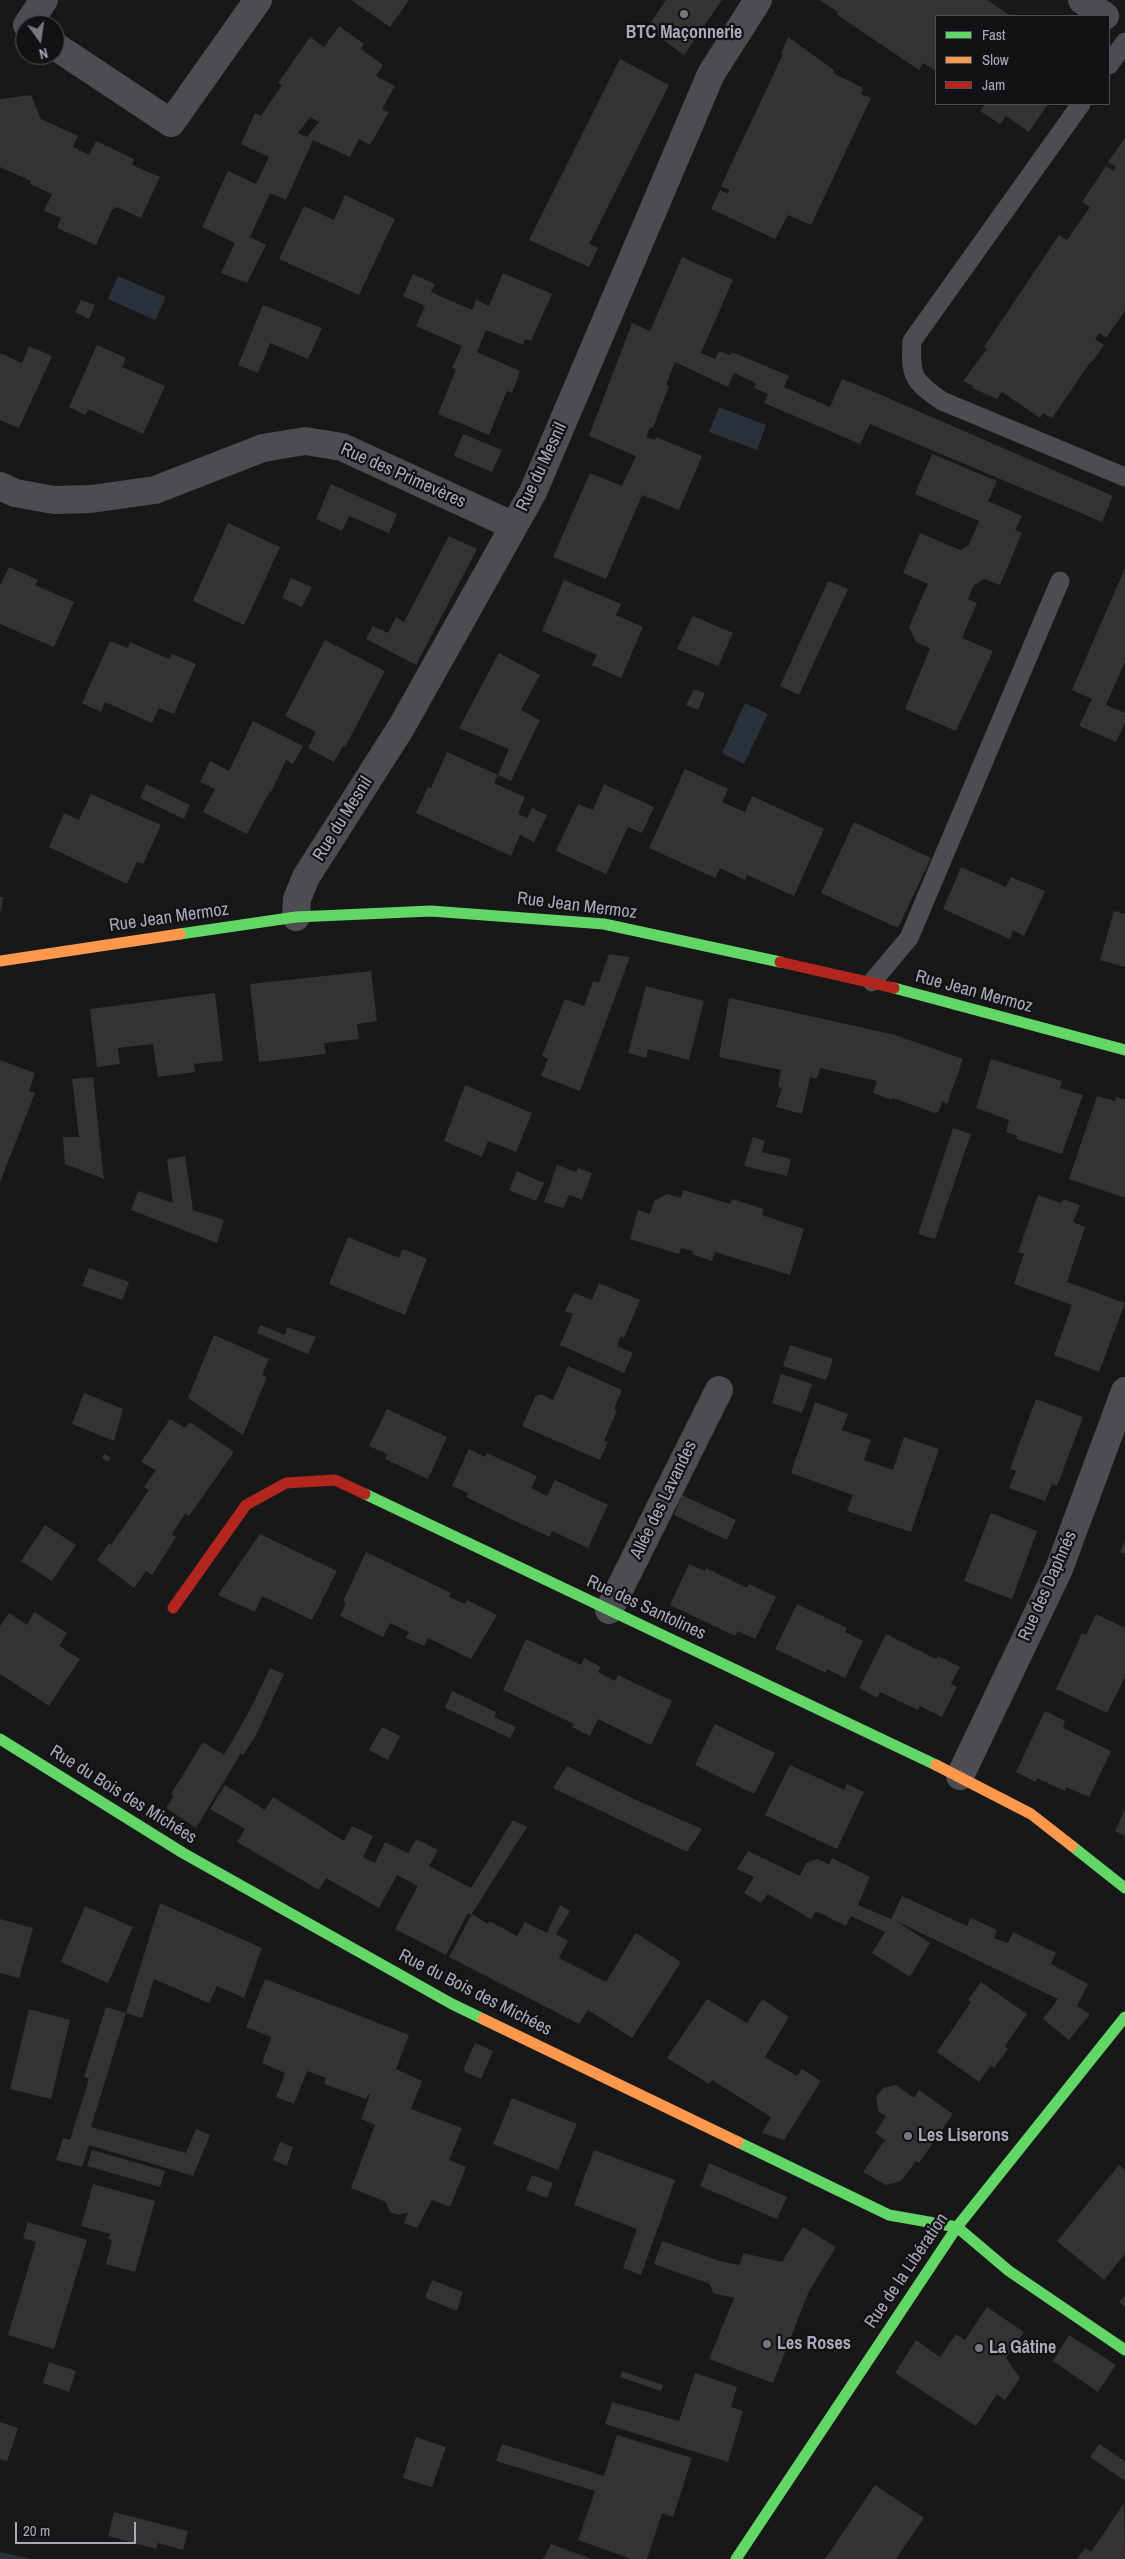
<!DOCTYPE html>
<html>
<head>
<meta charset="utf-8">
<style>
  body { margin:0 }
  #map { position:relative; width:1125px; height:2559px; overflow:hidden; background:#181818; font-family:"Archivo Narrow",sans-serif }
  canvas { display:block }
  .legend { position:absolute; left:935px; top:15px; width:175px; height:90px; box-sizing:border-box; background:#121214; border:1px solid #4e4f56; margin:0; padding:6px 9px; list-style:none; font-size:15px; color:#a8aaba }
  .legend li { display:flex; align-items:center; gap:10px; height:25px }
  .legend b { width:25px; border:1px solid #4e4f56 }
  .north { position:absolute; left:15px; top:15px; width:50px; height:50px; box-sizing:border-box; background:#121214; border:1px solid #4e4f56; border-radius:50%; rotate:166deg; font-size:14px; font-weight:700; line-height:20px; text-align:center; color:#a8aaba }
  .north::after { content:''; display:block; margin:auto; width:18px; height:22px; background:#767781; clip-path:polygon(50% 0,100% 100%,50% 72%,0 100%) }
  .scale { position:absolute; left:15px; top:2522px; width:121px; height:22px; box-sizing:border-box; border:2px solid #a8aaba; border-top:0; padding-left:6px; font-size:15px; line-height:18px; white-space:nowrap; color:#a8aaba; -webkit-text-stroke:4px #121214; paint-order:stroke }
</style>
</head>
<body>
<div id="map">
<canvas width="1125" height="2559"></canvas>
<ul class="legend">
<li><b style="height:6px;background:#63d668"></b>Fast</li>
<li><b style="height:6px;background:#ff974d"></b>Slow</li>
<li><b style="height:6px;background:#b3261e"></b>Jam</li>
</ul>
<div class="north">N</div>
<div class="scale">20 m</div>
</div>
<script>
const c = document.querySelector('canvas').getContext('2d');
c.lineJoin = 'round';
function fillPath(path, color) {
  c.fillStyle = color;
  c.fill(path, 'evenodd');
}
function stroke(path, color, width, dash) {
  c.strokeStyle = color;
  c.lineWidth = width;
  c.lineCap = dash ? 'butt' : 'round';
  c.setLineDash(dash || []);
  c.stroke(path);
}
function drawText(font, color, halo, rows, align = 'center') {
  c.font = font + ' "Archivo Narrow",sans-serif';
  c.lineWidth = 4.5;
  c.setLineDash([]);
  c.textBaseline = 'middle';
  c.strokeStyle = halo;
  c.fillStyle = color;
  for (const [text, x, y, turn = 0] of rows) {
    c.save();
    c.translate(x, y);
    c.rotate((+turn || 0) * Math.PI / 180);
    c.textAlign = isNaN(turn) ? turn : align;
    if (halo) c.strokeText(text, 0, 0);
    c.fillText(text, 0, 0);
    c.restore();
  }
}
const water = new Path2D(`
  M118,276L166,297L155,320L108,299Z
  M719,407L766,425L757,450L709,432Z
  M745,703L768,714L744,764L722,753Z
  M0,2552L32,2559H0Z`);
const building = new Path2D(`
  M351,0H409L390,27Z
  M666,0H722L684,55L647,28Z
  M820,0H987L1011,16H936V71L923,63L919,70L836,14L838,12Z
  M339,26L364,44L361,49L383,65L376,76L395,86L382,109L389,112L370,145L359,139L350,157L313,140L286,200L270,193L250,237L266,245L247,283L221,273L235,243L202,227L228,171L256,184L269,157L241,144L255,113L261,116L282,85L278,83L310,37L324,47ZM310,117L319,122L307,137L298,133Z
  M788,37L834,70L833,73L863,88L861,94L871,98L811,225L788,215L775,239L711,209L720,190L728,194L730,190L721,186L783,54H781Z
  M620,59L669,85L589,244L598,248L589,267L529,240Z
  M31,95L41,119L78,136L73,147L89,155L96,141L134,159L132,165L160,177L141,218L117,207L112,210L96,245L57,228L61,218L44,211L52,194L30,184L31,181L0,167V99Z
  M985,104H1048L1029,132L1006,116L1000,124L980,111Z
  M1125,138V311L1106,338L1099,333L1095,339L1104,345L1092,362L1091,361L1052,418L1043,413L1040,418L1002,392L997,399L972,388L973,386L963,381L987,349L984,347L1059,235L1067,240L1090,207L1082,202L1106,166L1113,171L1116,167L1108,162Z
  M345,195L395,219L359,295L279,259L304,206L334,220Z
  M682,257L733,280L701,353L715,359L719,351L730,355L732,352L768,367L789,376L784,387L830,407L842,379L872,391L1113,496L1102,522L870,424L860,444L764,403L768,394L754,388L756,383L734,373L728,387L675,362L666,385L669,386L653,428L650,427L646,437L655,440L656,437L702,456L679,510L642,495L606,579L553,557L590,473L622,486L636,456L589,436L632,323L650,331Z
  M503,273L552,294L531,341L525,339L523,345L486,330L477,352L520,371L512,393L507,391L489,435L438,414L456,369L452,368L462,346L416,326L425,306L403,296L413,274L435,284L431,292L472,310L476,300L489,306Z
  M81,300L95,305L89,319L75,312Z
  M263,305L322,328L308,359L270,343L258,373L238,365Z
  M97,345L126,358L122,367L165,386L143,434L88,409L85,415L69,407Z
  M29,346L52,356L19,428L0,420V353L22,363Z
  M463,434L502,450L492,472L454,456Z
  M932,454L997,481L988,501L1022,516L1015,530L1022,533L1000,585L984,579L974,585L968,599L977,603L962,638L993,651L956,731L905,709L930,648L916,642L909,627L928,584L903,573L920,533L960,550L969,545L979,521L915,494Z
  M331,484L397,514L389,533L349,516L342,531L316,519Z
  M228,523L280,547L244,625L193,601Z
  M449,536L477,549L416,665L366,639L373,626L388,633L396,617L404,622Z
  M9,567L38,580L35,585L74,602L54,647L0,624V586Z
  M1125,568V662L1106,705L1125,713V723L1116,742L1079,726L1092,699L1072,690Z
  M291,578L312,587L302,607L282,598Z
  M564,580L621,604L616,615L643,627L621,678L592,665L597,655L542,631Z
  M828,581L848,589L799,695L780,686Z
  M693,616L733,633L718,666L677,649Z
  M325,640L385,671L345,747L343,746L334,762L308,748L316,732L285,716Z
  M110,641L128,648L130,642L169,659L172,654L196,664L174,714L159,708L152,723L105,702L101,712L82,703Z
  M499,653L540,675L521,710L540,720L511,781L498,775L494,783L525,797L518,814L527,818L532,808L547,815L534,842L520,835L511,856L416,813L428,787L431,788L447,752L498,775L509,749L459,728Z
  M694,689L705,693L698,710L686,705Z
  M253,721L303,746L293,764L286,760L271,792L270,791L247,834L203,812L215,789L200,782L210,761L229,771Z
  M685,769L728,789L722,802L745,812L752,796L824,829L794,896L747,875L745,880L720,868L715,878L649,848Z
  M146,784L190,805L184,819L140,798Z
  M604,784L654,807L642,833L628,827L606,874L556,851L578,804L593,810Z
  M91,794L161,825L143,864L137,862L127,884L49,847L64,813L79,820Z
  M854,822L931,858L898,928L821,893Z
  M961,867L1006,887L1011,877L1045,891L1024,936L1013,930L1010,939L943,909Z
  M0,897H3L1,911H0Z
  M1114,911L1125,914V967L1100,960Z
  M609,954L630,957L580,1091L541,1076L548,1059L542,1056L565,999L584,1006L593,981L599,983Z
  M371,971L377,1021L357,1024L359,1039L324,1043L326,1054L259,1062L250,984Z
  M646,986L704,1001L689,1060L648,1049L646,1058L628,1053Z
  M215,993L223,1061L194,1064L195,1072L158,1077L153,1044L118,1048L120,1064L97,1067L90,1009Z
  M729,998L895,1035L963,1059L947,1104L942,1101L939,1111L935,1113L893,1098L892,1100L873,1093L877,1081L820,1068L817,1079L810,1077L802,1114L776,1107L782,1088L778,1087L781,1070L719,1057Z
  M991,1059L1062,1081L1060,1088L1083,1095L1062,1154L1016,1139L1018,1136L1006,1132L1009,1120L976,1108Z
  M0,1060L35,1073L29,1091L35,1093L0,1182Z
  M93,1077L100,1144L104,1179L65,1164L63,1137H79L72,1079Z
  M465,1085L532,1113L516,1152L488,1141L482,1157L444,1141Z
  M1097,1096L1115,1101L1116,1097L1125,1100V1198L1069,1179Z
  M953,1128L971,1134L935,1239L918,1234Z
  M753,1137L765,1141L762,1152L791,1159L787,1176L744,1166Z
  M185,1156L193,1210L224,1220L217,1243L131,1210L138,1191L173,1203L167,1159Z
  M557,1165L576,1172L578,1168L592,1173L582,1200L569,1195L563,1208L544,1202Z
  M517,1171L544,1183L536,1201L509,1190Z
  M683,1190L730,1204L732,1199L764,1209L762,1215L804,1229L790,1275L715,1252L712,1261L692,1254L693,1251L681,1248L679,1254L630,1239L638,1210L650,1214L654,1201L667,1194L681,1198Z
  M1038,1195L1061,1203L1063,1199L1080,1205L1073,1222L1085,1227L1067,1282L1125,1303L1099,1372L1054,1355L1072,1305L1014,1284L1024,1254L1018,1252Z
  M348,1237L399,1258L403,1249L427,1259L405,1315L329,1284Z
  M89,1268L129,1282L122,1300L82,1286Z
  M599,1283L640,1300L624,1338L621,1336L617,1346L633,1353L624,1373L560,1345L573,1314L565,1311L574,1293L592,1300Z
  M260,1325L285,1335L287,1327L316,1337L308,1354L257,1333Z
  M214,1335L269,1359L262,1375L267,1377L243,1435L188,1398Z
  M790,1345L833,1359L826,1380L783,1366Z
  M568,1366L622,1390L614,1409L617,1410L604,1441L608,1442L600,1460L522,1426L535,1397L541,1394L553,1400Z
  M781,1374L812,1384L802,1413L772,1403Z
  M84,1393L123,1409L114,1441L72,1424Z
  M1036,1399L1083,1417L1057,1486L1052,1484L1045,1501L1009,1488L1016,1471L1010,1469Z
  M815,1402L848,1414L842,1430L871,1440L864,1460L893,1470L904,1437L939,1449L911,1532L847,1511L853,1495L791,1473Z
  M387,1409L447,1437L428,1479L385,1459L387,1454L369,1446Z
  M170,1419L185,1428L190,1422L234,1452L189,1516L185,1514L172,1534L176,1537L152,1575L146,1571L134,1588L97,1560L109,1543L111,1545L149,1490L144,1487L156,1470L141,1462Z
  M469,1449L485,1457L487,1453L537,1476L531,1488L547,1496L555,1480L608,1505L588,1548L552,1531L550,1537L515,1521L466,1497L468,1493L452,1486Z
  M104,1454L111,1457L108,1462L102,1458Z
  M682,1495L736,1520L727,1540L674,1515Z
  M991,1513L1037,1531L1012,1599L964,1581Z
  M45,1525L76,1545L52,1581L21,1561Z
  M260,1534L337,1571L312,1620L262,1596L255,1612L218,1595Z
  M1125,1540V1554L1120,1552Z
  M366,1552L451,1593L449,1597L465,1604L467,1600L497,1615L471,1659L428,1638L424,1646L406,1638L409,1632L390,1623L383,1637L340,1616L346,1603L343,1601Z
  M689,1564L705,1571L706,1568L747,1588L749,1584L776,1597L755,1639L738,1631L735,1636L670,1605Z
  M797,1604L847,1628L845,1632L863,1641L845,1678L827,1669L826,1673L775,1649Z
  M34,1612L67,1633L59,1646L80,1659L49,1706L0,1674V1626L9,1613L27,1625Z
  M1096,1614L1125,1628V1677L1107,1713L1056,1689L1082,1633L1086,1635Z
  M886,1634L936,1659L938,1656L960,1667L951,1684L957,1687L942,1717L920,1706L918,1710L880,1692L877,1698L859,1688Z
  M526,1639L581,1665L584,1658L601,1667L598,1672L615,1681L618,1675L672,1701L651,1745L598,1719L590,1736L572,1727L574,1724L503,1690Z
  M270,1668L284,1674L255,1737L243,1755L241,1753L196,1828L166,1808L174,1796L171,1794L203,1742L224,1755L252,1706Z
  M452,1691L496,1712L494,1717L516,1727L510,1738L445,1708Z
  M1045,1711L1065,1721L1063,1728L1111,1751L1089,1797L1066,1787L1065,1791L1037,1778L1036,1782L1016,1772Z
  M715,1724L775,1753L754,1794L695,1765Z
  M382,1727L400,1736L388,1760L369,1750Z
  M790,1765L844,1790L847,1784L864,1792L837,1849L765,1815Z
  M567,1766L636,1800L702,1829L687,1852L553,1788Z
  M225,1785L265,1810L273,1797L344,1841L352,1826L373,1836L363,1857L375,1863L385,1842L408,1853L416,1839L438,1850L429,1866L471,1888L513,1820L527,1827L471,1915L468,1913L446,1955L395,1929L418,1886L397,1875L379,1908L326,1878L319,1890L237,1842L245,1829L210,1809Z
  M1125,1809V1836L1115,1831Z
  M748,1851L800,1876L806,1863L817,1859L829,1864L832,1858L870,1877L858,1905L891,1919L902,1896L967,1926L971,1918L997,1930L994,1938L1008,1943L1013,1932L1056,1953L1051,1964L1088,1984L1077,2006L1090,2014L1069,2040L1043,2019L1058,1999L894,1920L930,1943L910,1977L872,1953L885,1932L851,1916L846,1926L816,1911L811,1919L768,1894L761,1903L744,1893L754,1877L737,1869Z
  M160,1903L262,1948L244,1998L217,1986L209,2003L154,1979L142,2018L126,2013Z
  M560,1905L570,1911L556,1934L568,1941L559,1958L606,1982L636,1933L681,1962L632,2038L588,2010L579,2024L449,1957L472,1914L488,1924L489,1921L517,1936L525,1922L547,1933Z
  M85,1906L133,1927L108,1983L61,1962Z
  M0,1919L33,1928L19,1978L0,1973Z
  M265,1979L409,2035L396,2069L422,2081L411,2109L462,2128L449,2160L466,2167L450,2207L432,2200L417,2228L404,2223L408,2212L398,2215L390,2212L386,2202L351,2188L375,2125L361,2119L370,2095L368,2094L366,2099L324,2084L326,2078L307,2071L294,2104L276,2097L285,2073L262,2063L271,2037L246,2027Z
  M981,1982L1027,2014L1005,2046L1008,2049L994,2068L991,2065L979,2082L937,2052L971,2002L968,2000Z
  M707,1999L747,2023L762,1999L789,2017L765,2057L797,2076L802,2069L821,2081L784,2140L762,2133L771,2117L712,2080L709,2084L667,2058Z
  M106,2007L126,2013L91,2127L186,2153L196,2129L210,2135L193,2176L89,2145L82,2167L56,2160L63,2138L70,2140L89,2079L84,2077Z
  M29,2009L70,2020L51,2099L10,2089Z
  M475,2043L493,2051L481,2079L465,2072L464,2068Z
  M896,2085L914,2098L919,2090L953,2114L919,2163L916,2161L901,2181L886,2185L863,2172L885,2140L875,2133L886,2116L878,2111L876,2097L883,2088Z
  M512,2098L577,2124L558,2170L493,2144Z
  M280,2142L293,2147L287,2166L273,2160Z
  M92,2150L165,2171L160,2187L87,2166Z
  M594,2150L675,2180L641,2275L623,2268L637,2229L574,2205Z
  M709,2163L787,2197L777,2219L700,2186Z
  M1119,2165L1125,2170V2254L1104,2280L1057,2241Z
  M532,2175L553,2183L547,2198L526,2190Z
  M93,2184L155,2201L135,2272L106,2264L112,2240L108,2239L110,2234L81,2226Z
  M28,2222L87,2240L54,2349L8,2335L36,2242L23,2238Z
  M803,2227L836,2247L809,2291L773,2383L709,2359L734,2298L713,2293L710,2284L654,2264L662,2241L723,2262L740,2265L743,2253L782,2262Z
  M432,2280L463,2292L457,2311L425,2298Z
  M1125,2296V2307L1119,2302Z
  M987,2307L1024,2332L1006,2358L1020,2378L1005,2400L997,2394L976,2426L895,2373L916,2340L940,2357L956,2334L965,2340Z
  M1069,2335L1116,2365L1098,2392L1053,2361Z
  M49,2362L76,2371L69,2392L43,2383Z
  M622,2371L663,2385L661,2391L620,2377Z
  M695,2373L737,2387L731,2407L743,2411L728,2462L605,2424L612,2402L679,2421Z
  M0,2422L18,2428L7,2461L0,2459Z
  M617,2435L692,2458L673,2517L662,2513L647,2559H631L578,2540L595,2491L496,2461L502,2444L604,2476Z
  M416,2437L446,2447L432,2487L403,2478Z
  M1099,2444L1125,2461V2481L1090,2457Z
  M875,2485L924,2518L896,2559H825Z
  M1124,2503L1125,2559H1077L1085,2548L1091,2552Z
  M114,2512L188,2531L183,2550L158,2543L156,2549L108,2536Z
  M551,2544L592,2559H543Z`);
const lane = new Path2D(`
  M1109,65L1125,42
  M1081,104L912,341C910,376 913,381 942,401L1125,477
  M872,982L909,938L1060,581`);
const street = new Path2D(`
  M1082,0L1105,16
  M27,25L44,0
  M55,46L171,123L258,0
  M0,486L15,493L54,500L91,499L155,490L263,448L305,441L342,447L514,526
  M296,917L297,899L306,877L402,726L533,492L711,74L758,0
  M609,1610L719,1390
  M960,1776L1059,1569L1125,1391`);
const fast = new Path2D(`
  M180,934L296,917L431,911L604,924L780,962
  M894,988L1125,1050
  M365,1494L936,1765
  M0,1739L183,1853L452,2004L483,2019
  M1072,1846L1125,1888
  M738,2142L889,2215L957,2227L1009,2271L1125,2350
  M736,2559L957,2227L1125,2017`);
const slow = new Path2D(`
  M0,961L180,934
  M936,1765L1031,1814L1072,1846
  M483,2019L738,2142`);
const jam = new Path2D(`
  M780,962L894,988
  M173,1608L246,1505L286,1483L335,1480L365,1494`);
const markers = [
  [684,14,5,"#767781"],
  [908,2136,5,"#767781"],
  [767,2344,5,"#767781"],
  [979,2348,5,"#767781"]
];
const poiNames = [
  ["BTC Maçonnerie",684,33,"center"],
  ["Les Liserons",918,2136],
  ["Les Roses",777,2344],
  ["La Gâtine",989,2348]
];
const streetNames = [
  ["Rue du Mesnil",542,467,-65],
  ["Rue des Primevères",403,476,24],
  ["Rue du Mesnil",343,819,-58],
  ["Rue Jean Mermoz",577,906,7],
  ["Rue Jean Mermoz",169,918,-8],
  ["Rue Jean Mermoz",974,992,15],
  ["Allée des Lavandes",664,1500,-64],
  ["Rue des Daphnés",1048,1586,-66],
  ["Rue des Santolines",646,1608,25],
  ["Rue du Bois des Michées",123,1795,32],
  ["Rue du Bois des Michées",475,1993,27],
  ["Rue de la Libération",907,2271,-56]
];
fillPath(water, '#2a313b');
fillPath(building, '#333334');
stroke(lane, '#4c4c51', 19);
stroke(street, '#4c4c51', 28);
stroke(fast, '#63d668', 11);
stroke(slow, '#ff974d', 11);
stroke(jam, '#b3261e', 11);
for (const [x, y, r, color] of markers) {
  const dot = new Path2D();
  dot.arc(x, y, r, 0, 2 * Math.PI);
  c.fillStyle = color;
  c.fill(dot);
  stroke(dot, '#121214', 2);
}
drawText('bold 18px', '#a8aaba', '#121214', poiNames, 'left');
drawText('18px', '#a8aaba', '#121214', streetNames);
</script>
</body>
</html>
